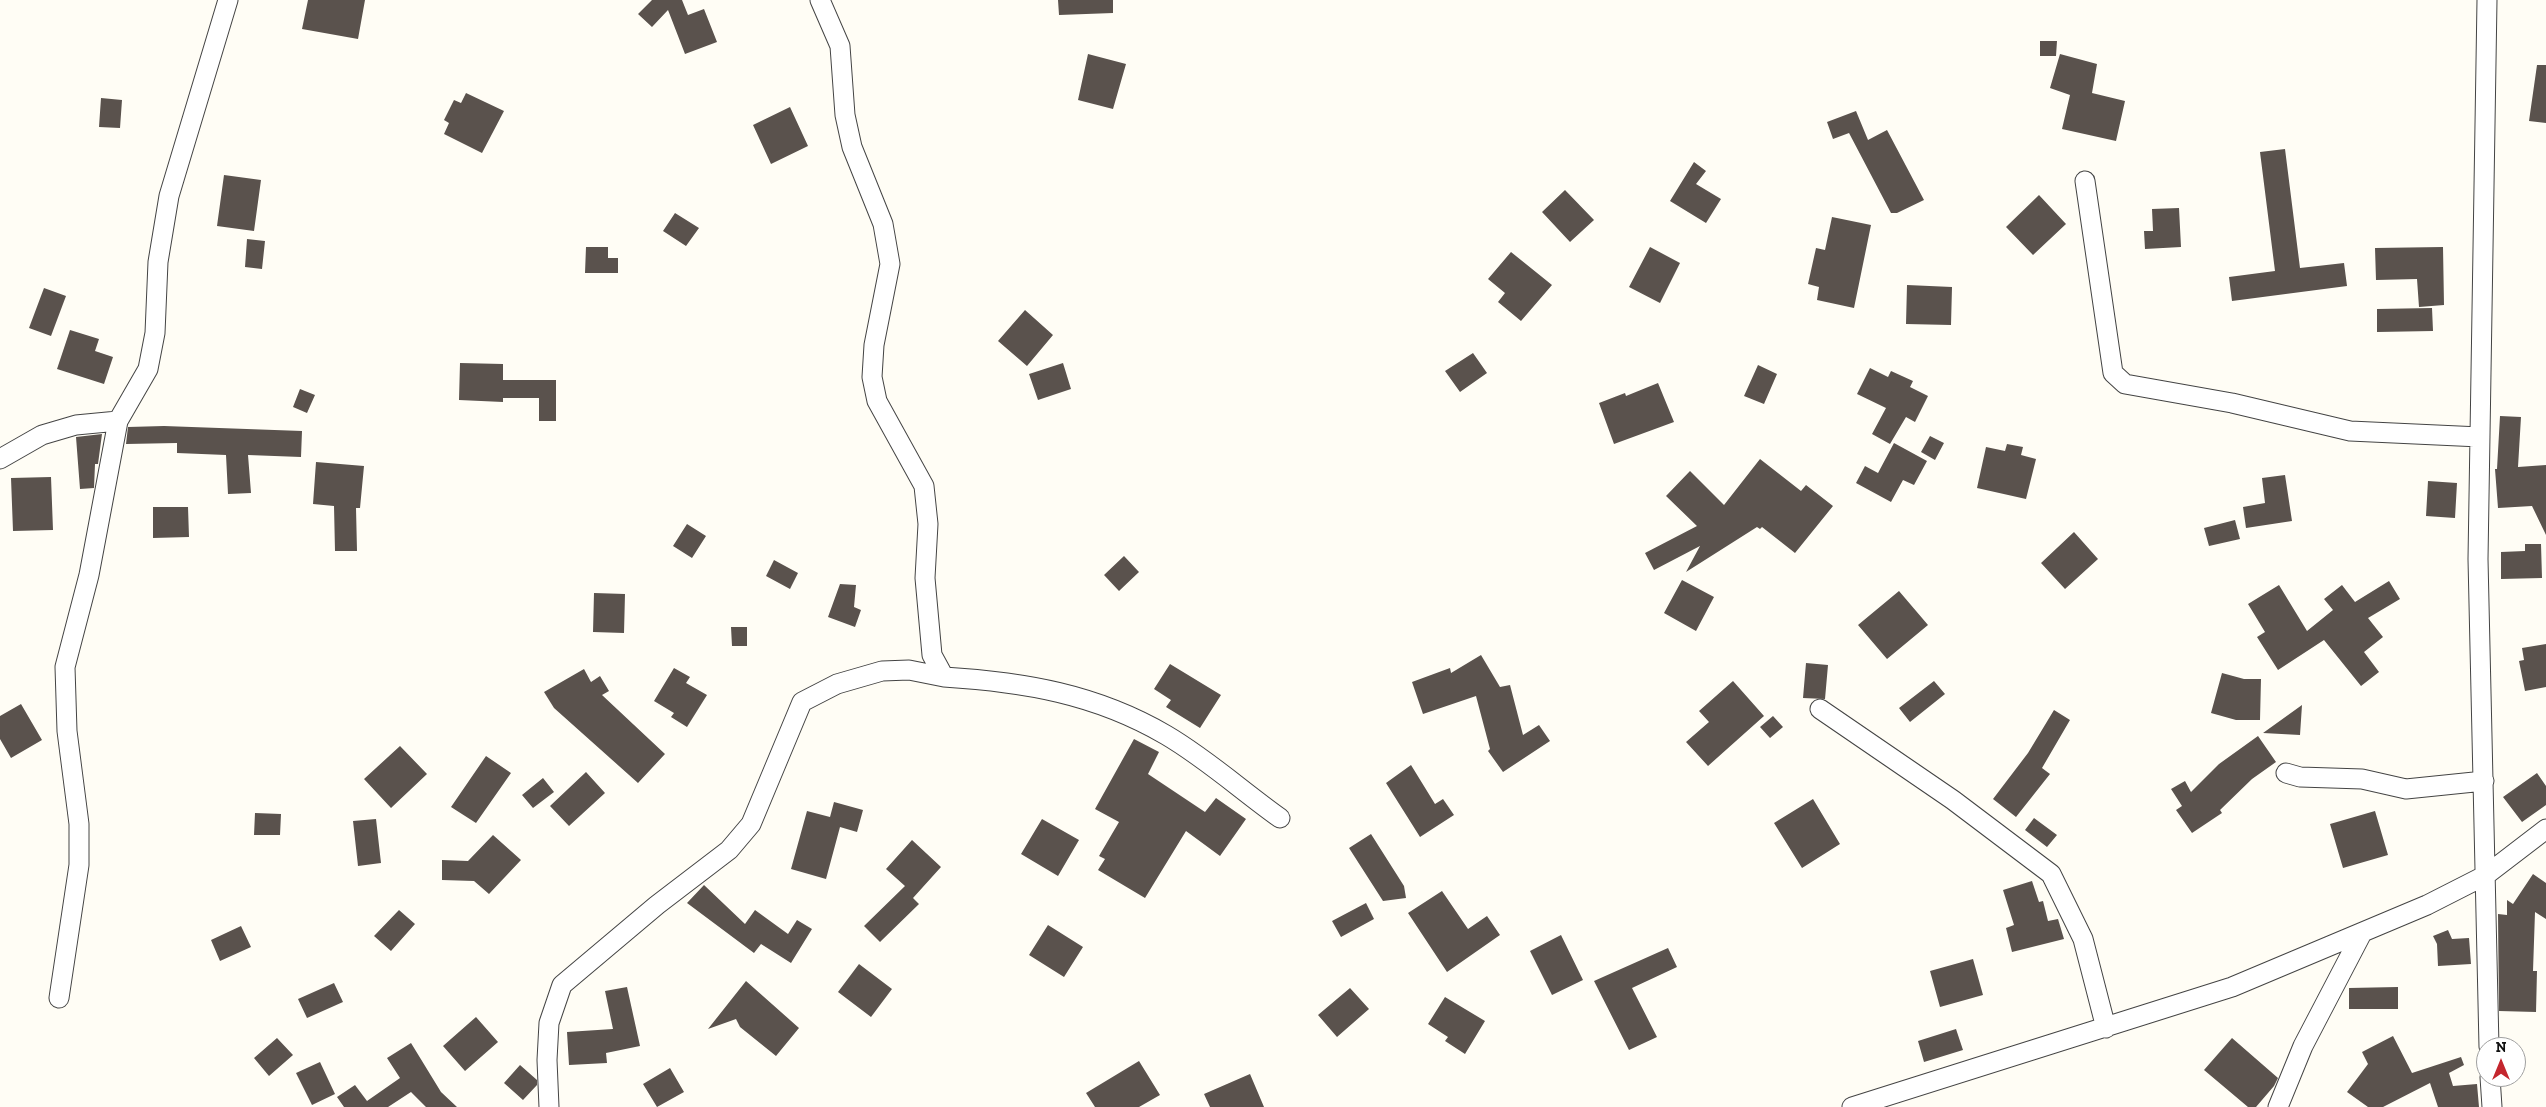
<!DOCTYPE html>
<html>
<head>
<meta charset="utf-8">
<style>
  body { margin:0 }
  #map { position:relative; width:2546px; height:1107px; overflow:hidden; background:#fffdf5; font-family:"Zilla Slab",serif }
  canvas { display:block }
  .north { position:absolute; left:2476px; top:1037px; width:50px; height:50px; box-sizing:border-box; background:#fff; border:1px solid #a0a0a0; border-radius:50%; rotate:0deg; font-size:14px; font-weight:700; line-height:20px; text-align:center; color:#111 }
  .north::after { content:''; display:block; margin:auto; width:18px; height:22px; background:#c4262e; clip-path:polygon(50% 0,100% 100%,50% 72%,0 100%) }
</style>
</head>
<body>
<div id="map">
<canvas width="2546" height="1107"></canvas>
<div class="north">N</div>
</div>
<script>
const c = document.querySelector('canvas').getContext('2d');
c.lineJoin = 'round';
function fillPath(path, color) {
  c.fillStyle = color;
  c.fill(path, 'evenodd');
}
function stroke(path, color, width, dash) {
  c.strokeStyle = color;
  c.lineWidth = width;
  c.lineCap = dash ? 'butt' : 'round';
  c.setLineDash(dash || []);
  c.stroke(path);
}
const building = new Path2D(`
  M308,0H365L358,39L302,29Z
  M652,0H682L688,15L704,9L717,42L685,54L668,10L652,27L638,14Z
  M1058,0H1113V13L1059,15Z
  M2040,41H2057L2056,56H2040Z
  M1088,54L1126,64L1113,109L1078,100Z
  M2060,54L2097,64L2092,93L2125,101L2116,141L2062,129L2070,95L2050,88Z
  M2537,65H2546V123L2529,121Z
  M466,93L504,111L482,153L444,134L449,123L444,120L454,100L461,103Z
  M101,98L122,100L120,128L99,127Z
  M790,107L808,146L771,164L753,125Z
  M1856,111L1868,140L1887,130L1924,200L1897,213H1891L1849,133L1833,139L1827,122Z
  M2285,149L2300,268L2344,263L2347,286L2232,301L2229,277L2275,271L2260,152Z
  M1694,162L1706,171L1696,184L1721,199L1706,223L1670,201Z
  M224,175L261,180L254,231L217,226Z
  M1565,190L1594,220L1570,242L1542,212Z
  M2039,195L2066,224L2033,255L2006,227Z
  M2179,208L2181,247L2145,249L2144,231H2153L2152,209Z
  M675,213L699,228L686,246L663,231Z
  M1832,217L1871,225L1854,308L1817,300L1819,287L1808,284L1816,248L1825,250Z
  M247,239L265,241L262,269L245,267Z
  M586,247H608V258H618V273H585Z
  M1650,247L1680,263L1660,303L1629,287Z
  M2443,247L2444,305L2419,307L2417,279L2376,280L2375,248Z
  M1511,252L1552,285L1521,321L1498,302L1505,293L1488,279Z
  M1907,285L1952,287L1951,325L1906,324Z
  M44,288L66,296L51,336L29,328Z
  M2432,308L2433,331L2377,332V309Z
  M1025,310L1053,335L1027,366L998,341Z
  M70,330L99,339L95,351L113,357L104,384L57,369Z
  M1473,353L1487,373L1460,392L1445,371Z
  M460,363L503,364V380H556V421H539V398H503V402L459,400Z
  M1063,363L1071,389L1038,400L1029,374Z
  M1758,365L1777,374L1764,404L1744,396Z
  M1870,368L1888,377L1891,371L1913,381L1910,387L1928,396L1915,422L1906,417L1890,444L1872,434L1886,408L1857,394Z
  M1658,383L1674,422L1614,444L1599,403L1625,393L1626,396Z
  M300,389L315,395L307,413L293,407Z
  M2500,416L2521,417L2518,467L2546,465V535L2532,506L2498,508L2495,469H2497Z
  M164,426L302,431L301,457L248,455L251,493L228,494L226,455L177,453V443L126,444L128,427Z
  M102,434L98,464H95L94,488L80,489L76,437Z
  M1930,436L1944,443L1935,460L1921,452Z
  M1894,443L1927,461L1914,485L1903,480L1891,502L1856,483L1865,466L1878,473Z
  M2007,444L2023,447L2021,455L2036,459L2026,499L1977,488L1986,447L2005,451Z
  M1760,459L1801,491L1806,485L1833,506L1795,553L1762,527L1760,529L1757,527L1686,572L1700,546L1654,570L1645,553L1697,526L1666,496L1690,471L1724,505Z
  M316,462L364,466L360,508H356L357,551H335L334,506L313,504Z
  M2285,475L2292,521L2246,528L2243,507L2265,503L2262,478Z
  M51,477L53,530L13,531L11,478Z
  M2428,481L2457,483L2455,518L2426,516Z
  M153,507H188L189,537L153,538Z
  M2235,520L2240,539L2209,546L2204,528Z
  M687,524L706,536L692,558L673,546Z
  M2074,532L2098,559L2065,589L2041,563Z
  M2525,544H2541L2542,578L2501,579V552L2525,551Z
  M1124,556L1139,572L1119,591L1104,575Z
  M774,560L798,573L790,589L766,576Z
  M1682,580L1714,597L1696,631L1664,613Z
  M2389,581L2400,599L2368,618L2383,637L2364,652L2379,672L2361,686L2324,640L2278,670L2257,637L2265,632L2248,604L2279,585L2307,631L2333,610L2324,599L2342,585L2355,602Z
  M840,584L856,585L854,607L861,610L855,627L828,617Z
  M1899,591L1928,625L1887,659L1858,625Z
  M594,593L625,594L624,633L593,632Z
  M731,627H747V646H732Z
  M2546,644V687L2525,691L2519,661L2524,660L2522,648Z
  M1481,655L1500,687L1510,685L1523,735L1539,725L1550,741L1503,772L1488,751L1490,749L1476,696L1423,714L1412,682L1450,668L1451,673Z
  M1806,663L1828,665L1825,699L1803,698Z
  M1170,664L1221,695L1200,728L1166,707L1171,700L1154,689Z
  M674,668L690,677L686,683L707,695L687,727L671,717L674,713L654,701Z
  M584,669L591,682L600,676L609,691L602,695L665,754L638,783L554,708L544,692Z
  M2222,673L2244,679H2261L2260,720H2236L2211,713Z
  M1733,681L1764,716L1708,766L1686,742L1709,722L1699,711Z
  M1934,681L1945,694L1910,722L1899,708Z
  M21,704L42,740L11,758L0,739V716Z
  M2302,705L2300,735L2263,733Z
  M2054,710L2070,720L2042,768L2050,774L2016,817L1993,799L2028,753Z
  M1773,716L1783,727L1770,738L1760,727Z
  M2258,736L2276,762L2252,779L2220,810L2222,813L2192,833L2176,810L2182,806L2171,789L2185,781L2191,792L2219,764Z
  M1134,739L1159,752L1148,774L1205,812L1216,798L1246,819L1220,856L1186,831L1145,898L1098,870L1105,859L1099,856L1119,822L1095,809Z
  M400,746L427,774L391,808L364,779Z
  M486,756L511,773L476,823L451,807Z
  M1411,765L1435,804L1443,799L1454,815L1420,837L1386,783Z
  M586,772L605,793L569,826L550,806Z
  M2537,773L2546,786V805L2522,822L2503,797Z
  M543,778L554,792L533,808L522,795Z
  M1813,799L1840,844L1802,868L1774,823Z
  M834,802L863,810L857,832L840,827L826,879L791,869L807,811L830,817Z
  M2375,811L2388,855L2343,868L2330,824Z
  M255,813L281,814L280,835H254Z
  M2034,818L2057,835L2047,847L2025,830Z
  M376,819L381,863L358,866L353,821Z
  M1042,819L1079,840L1058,876L1021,854Z
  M1371,834L1404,886L1406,898L1383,901L1349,848Z
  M493,835L521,860L489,894L474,881L442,880V860L468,861Z
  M912,840L941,867L913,898L919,904L880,942L864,926L905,886L886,869Z
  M2533,874L2546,883V919L2535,912L2533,971H2537L2536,1012L2499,1011L2498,914L2507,915V900L2513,904Z
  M2032,881L2039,902L2043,901L2048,921L2058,919L2064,939L2012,952L2006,928L2014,925L2003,890Z
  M704,885L745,924L755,910L788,934L797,920L812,929L791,963L761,944L754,953L687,903Z
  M1442,891L1468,929L1487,916L1500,935L1447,972L1408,913Z
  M1366,903L1374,919L1341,937L1332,921Z
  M399,910L415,924L391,951L374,936Z
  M1048,925L1083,947L1064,977L1029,955Z
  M241,926L251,947L220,961L211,940Z
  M2448,930L2452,939L2469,938L2471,964L2438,966L2437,944L2433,936Z
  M1561,935L1583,980L1552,995L1530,951Z
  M1668,948L1677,967L1632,988L1657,1037L1629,1050L1594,981Z
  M1973,959L1983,995L1940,1007L1930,971Z
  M859,964L892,989L871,1017L838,992Z
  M746,981L799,1028L776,1056L740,1027L736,1019L708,1029Z
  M334,983L343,1002L307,1018L298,999Z
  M627,987L640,1046L606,1053L607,1063L569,1065L567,1032L613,1029L605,991Z
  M2398,987V1009H2349V988Z
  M1350,988L1369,1009L1337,1037L1318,1015Z
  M1445,997L1485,1021L1465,1054L1445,1041L1448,1037L1428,1024Z
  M476,1017L498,1042L465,1071L443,1046Z
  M1956,1029L1963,1050L1924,1062L1918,1041Z
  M2393,1036L2412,1073L2461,1057L2464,1065L2449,1073L2453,1086L2477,1084L2479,1107H2438L2430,1083L2383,1107H2368L2347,1092L2368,1064L2362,1052Z
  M277,1038L293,1055L269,1076L254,1058Z
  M2232,1038L2278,1078L2274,1086L2256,1107H2248L2204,1070Z
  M411,1043L441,1092L457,1107H426L411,1092L388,1107H344L337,1097L355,1085L367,1101L400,1078L387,1058Z
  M1139,1061L1160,1095L1139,1107H1095L1086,1093Z
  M320,1062L335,1094L312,1105L296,1073Z
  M520,1065L537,1080V1085L523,1100L504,1083Z
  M670,1068L684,1092L657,1107L643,1084Z
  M1250,1074L1264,1107H1210L1204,1094Z`);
const minor = new Path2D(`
  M820,0L840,46L845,115L852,147L883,224L890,264L874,345L872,377L877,401L924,486L928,524L925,578L932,655L944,677C1024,682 1096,694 1166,735C1207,759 1242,791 1280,818
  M2487,0L2478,559L2489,1047
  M2085,181L2113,373L2125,384L2232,403L2350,431L2480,437
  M0,459L42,435L76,425L118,421
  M1820,709L1953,800L2051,874L2083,939L2106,1028
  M2286,773L2300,777L2362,779L2406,789L2484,781
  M59,998L79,865V824L67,731L65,667L89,575L118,421L148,369L155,333L158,262L169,196L228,0
  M2490,1077L2492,1107
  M549,1107L547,1060L549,1023L562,985L657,905L729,850L751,824L802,702L837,684L882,671L909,670L944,677
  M1852,1107L2232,987L2427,905L2486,875L2546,829
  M2278,1107L2303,1046L2362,933`);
fillPath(building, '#5a524d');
stroke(minor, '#444', 21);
stroke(minor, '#fff', 19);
</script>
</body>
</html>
